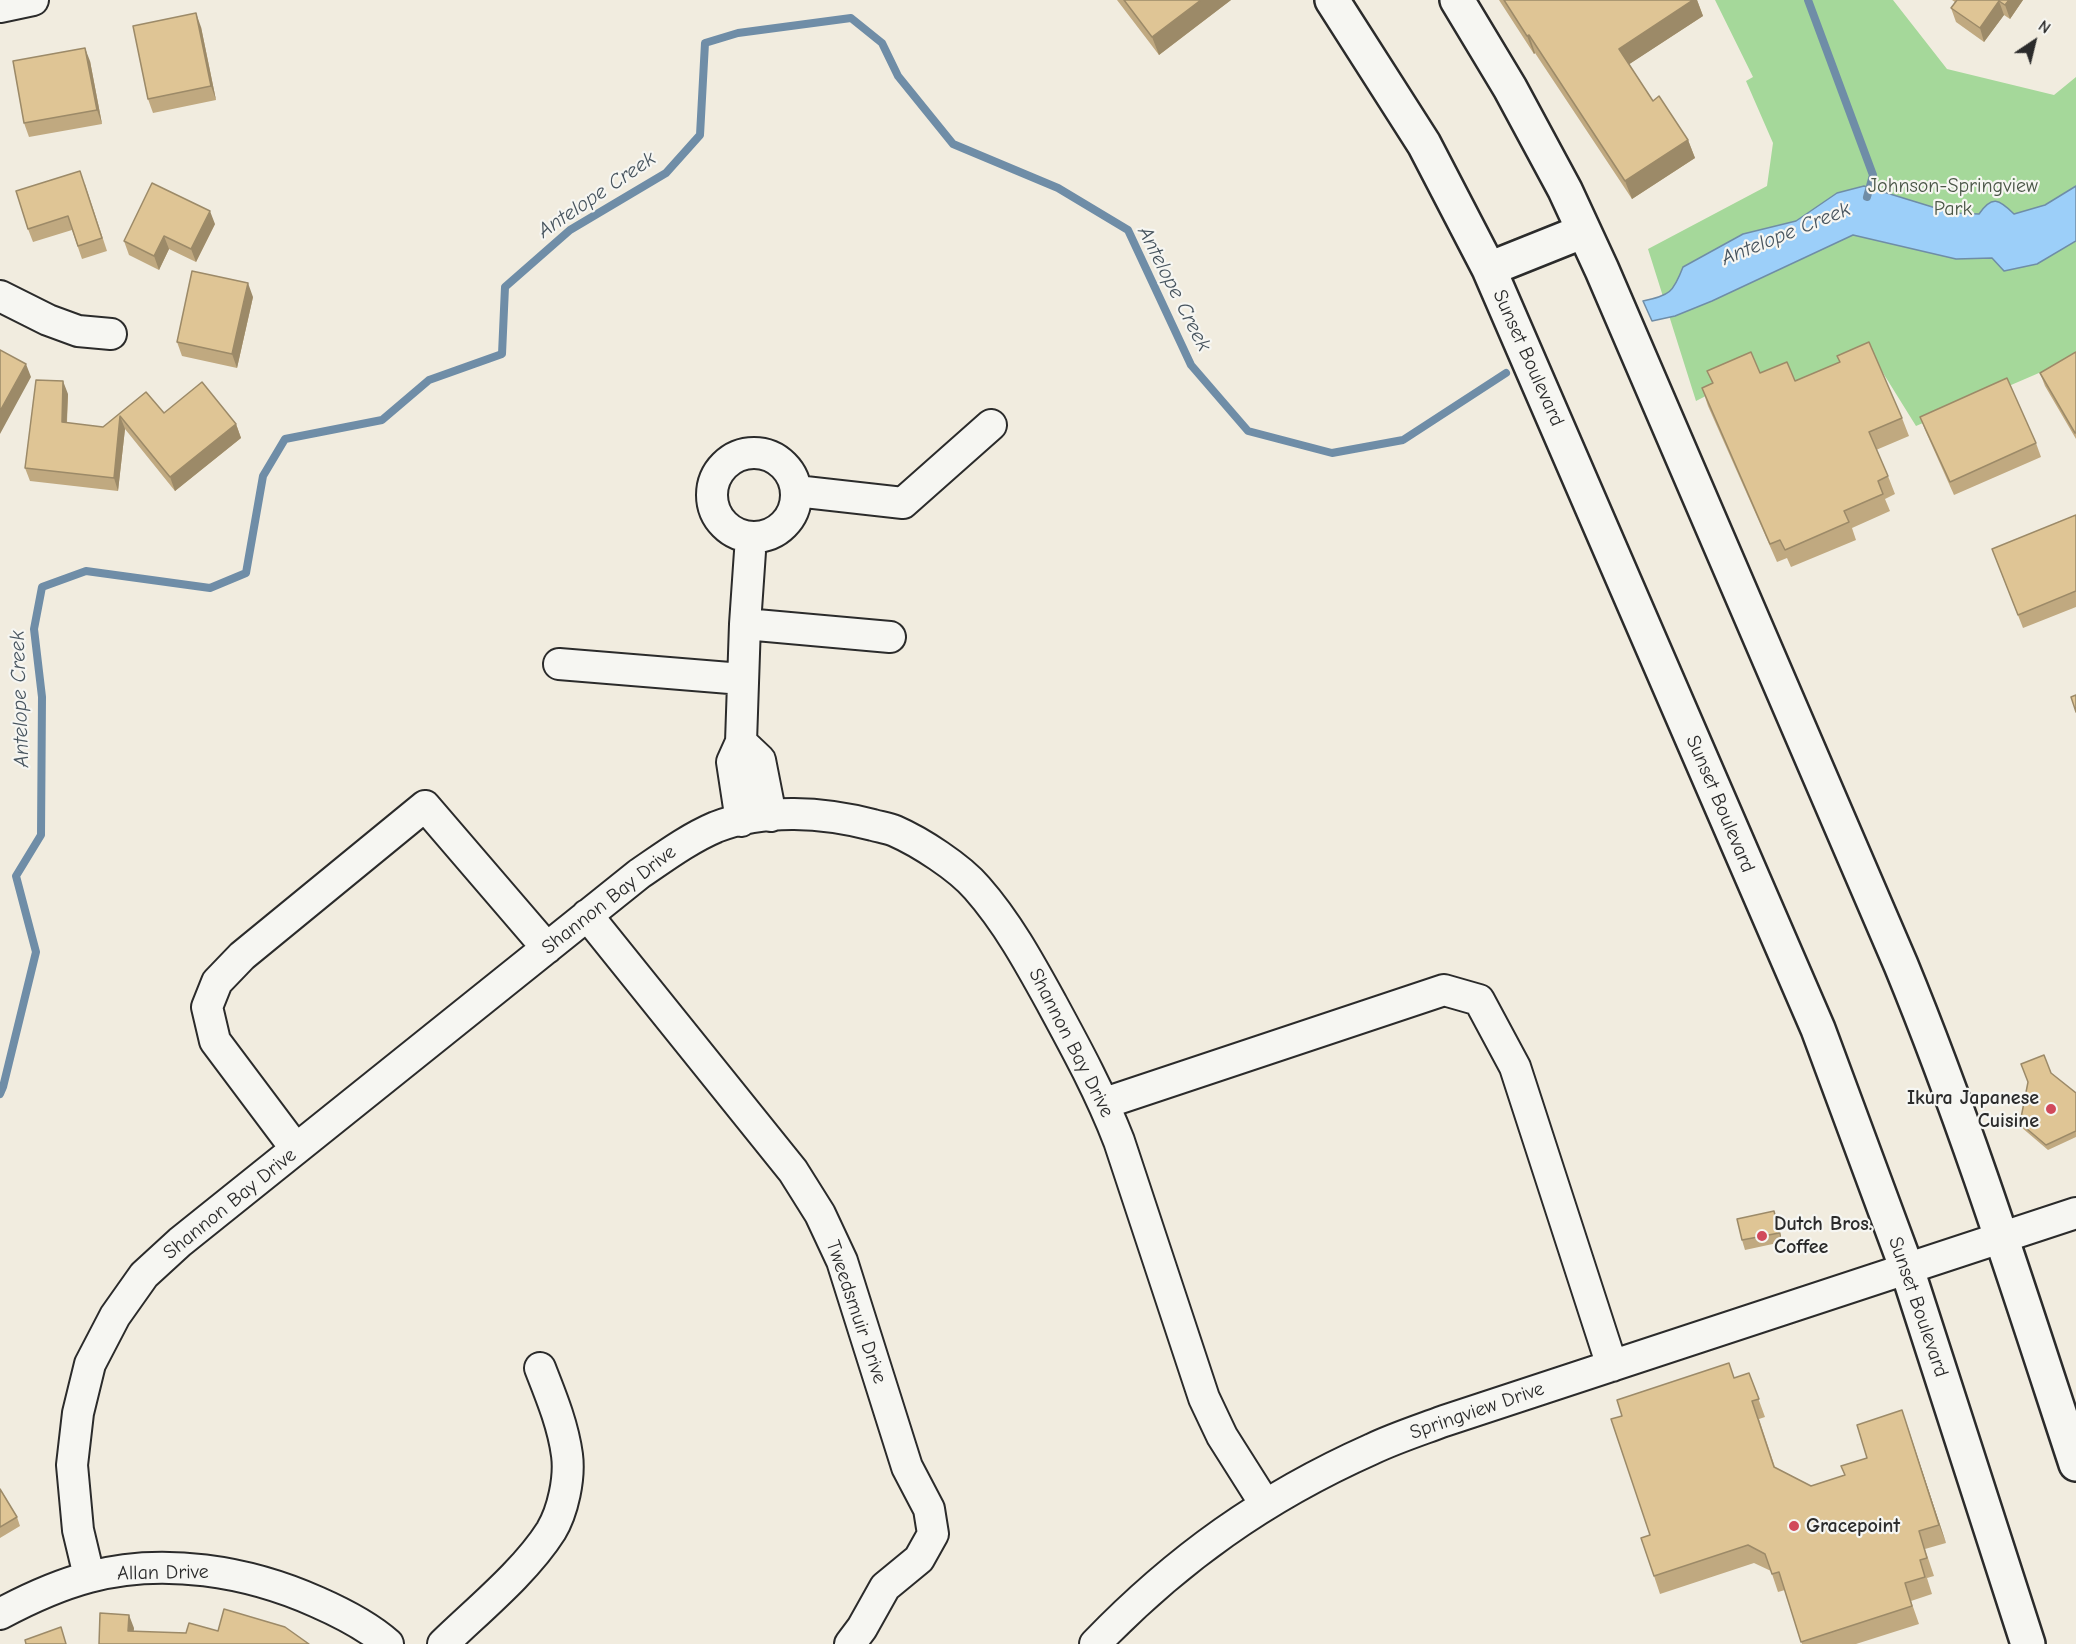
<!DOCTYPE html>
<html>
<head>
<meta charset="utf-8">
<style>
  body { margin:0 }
  #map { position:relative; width:2076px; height:1644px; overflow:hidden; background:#f1ecdf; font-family:"Comic Neue",sans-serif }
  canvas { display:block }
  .north { position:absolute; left:2004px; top:12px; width:60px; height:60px; -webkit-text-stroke:4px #f6f6f2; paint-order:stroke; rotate:35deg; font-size:16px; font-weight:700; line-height:24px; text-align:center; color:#2b2b2b }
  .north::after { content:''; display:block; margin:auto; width:21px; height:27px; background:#2b2b2b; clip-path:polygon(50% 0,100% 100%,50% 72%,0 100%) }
</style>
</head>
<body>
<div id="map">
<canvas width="2076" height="1644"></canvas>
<div class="north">N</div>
</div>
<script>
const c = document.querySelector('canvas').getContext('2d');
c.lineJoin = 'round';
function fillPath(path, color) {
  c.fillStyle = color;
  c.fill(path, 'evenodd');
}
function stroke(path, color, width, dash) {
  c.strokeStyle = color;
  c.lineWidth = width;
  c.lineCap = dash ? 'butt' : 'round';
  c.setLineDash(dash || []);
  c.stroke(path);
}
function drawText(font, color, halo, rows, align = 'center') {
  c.font = font + ' "Comic Neue",sans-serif';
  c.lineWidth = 4.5;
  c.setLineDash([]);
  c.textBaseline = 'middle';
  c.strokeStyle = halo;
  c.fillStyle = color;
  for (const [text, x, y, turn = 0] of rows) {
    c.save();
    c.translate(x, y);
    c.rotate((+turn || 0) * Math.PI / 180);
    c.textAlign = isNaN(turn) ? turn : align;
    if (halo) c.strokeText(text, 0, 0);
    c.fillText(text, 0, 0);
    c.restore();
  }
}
const green = new Path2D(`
  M1715,0H1893L1947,69L2054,95L2076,77V357L1916,426L1875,360L1767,391L1757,370L1696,401L1648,249L1767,186L1773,143L1746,81L1753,77Z`);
const water = new Path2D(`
  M1864,186L1952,213L1979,214C1992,195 1999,199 2014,214L2045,205L2076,186V241L2037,264L2004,271L1992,258L1956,259L1853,235L1712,301L1675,316L1652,321L1643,301C1670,295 1673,293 1683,267L1743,234L1796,221L1837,193Z`);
const stream = new Path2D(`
  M1808,0L1873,175L1867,197
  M0,1094L3,1087L36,952L16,876L41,835L42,697L34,629L42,587L86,571L210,588L246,573L263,476L285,439L382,420L429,380L502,354L505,287L570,230L666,173L700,135L705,43L738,33L851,18L882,43L898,76L953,144L1058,188L1128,230L1191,365L1248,431L1332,453L1403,440L1506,373`);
const minor = new Path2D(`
  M0,7L33,0
  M0,296L48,320L78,331L111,334
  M712 495a42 42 0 1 1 84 0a42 42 0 1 1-84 0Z
  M796,491L903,503L991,425
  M745,624L890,637
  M559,664L742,679
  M741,742L745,624L751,537
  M741,821L732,762L741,742L760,760L771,816
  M587,915L793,1171L820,1214L842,1261L907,1467L929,1509L933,1534L919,1559L885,1587L862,1628L850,1644
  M1105,1103L1444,990L1479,1000L1515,1067L1612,1366
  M296,1149L215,1041L207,1007L217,982L242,956L425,806L547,948
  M89,1576L78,1530L72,1465L78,1413L90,1364L115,1316L144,1275L180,1242L639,874C664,857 688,839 716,827C765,808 823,812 873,825C880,827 888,828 895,831C920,842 959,867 977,888C1007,922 1029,962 1051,1002C1076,1048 1100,1092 1119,1141L1204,1398L1222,1436L1265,1504
  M0,1614C28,1599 59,1585 89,1577C163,1557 248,1571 317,1602C342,1613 368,1626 388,1644
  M443,1644C478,1610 525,1572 551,1531C563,1511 570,1478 567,1455C563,1425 551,1396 540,1368
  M1095,1644C1177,1559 1264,1497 1372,1449C1395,1438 1420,1430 1444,1421L2076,1213`);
const major = new Path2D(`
  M1332,0L1424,144L1489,269L1818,1029L1907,1269L2028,1644
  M1457,0L1510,88L1565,190L1602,270L1901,965C1968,1128 2021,1297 2076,1464
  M1489,269L1584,231`);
const wall = new Path2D(`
  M1117,0H1231L1159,55Z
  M1499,0H1697L1703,16L1629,64L1653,101L1688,140L1695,158L1632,199L1535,53L1534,54Z
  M1952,0H2023L2010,19L2004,15L1984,42L1956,22L1951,8L1955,2Z
  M201,27L216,100L153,113L148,99Z
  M90,61L102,124L29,137L24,123Z
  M85,184L107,251L82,259L72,230L33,242L28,229Z
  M215,224L196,262L169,249L159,270L129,255L124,241Z
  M253,297L237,368L182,356L177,342Z
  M2076,352V439L2045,386L2040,373Z
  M1707,371L1760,373L1795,381L1902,418L1909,436L1876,450L1888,476L1895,494L1885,499L1890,511L1852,528L1856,540L1791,567L1787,558L1777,562L1708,406L1702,388L1712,383Z
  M146,392L164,413L236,424L241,438L175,491L125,429L118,491L30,481L25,468L68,394L67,423L103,427Z
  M1920,417L2036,443L2041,457L1954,495L1925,430Z
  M2076,515V607L2023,628L1992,549Z
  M2051,1073L2076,1093V1137L2048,1150L2021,1127L2020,1123Z
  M1778,1220L1782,1242L1745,1250L1742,1240Z
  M1749,1373L1765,1417L1759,1419L1775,1467L1811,1486L1845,1475L1908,1428L1946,1543L1925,1549L1934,1576L1927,1578L1932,1594L1911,1601L1919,1624L1856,1644H1802L1785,1590L1778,1592L1771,1571L1754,1563L1660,1594L1654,1576L1650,1535L1622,1416Z
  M0,1489L17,1517L20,1526L0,1538Z`);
const shadedWall = new Path2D(`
  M1201,0H1231L1159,55L1152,37Z
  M1693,0H1697L1703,16L1625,67L1619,49Z
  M2009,0H2023L2010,19L2005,5Z
  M1999,1L2004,15L1984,42L1980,28Z
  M196,13L201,27L216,100L211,86Z
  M1529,35L1535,53L1534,54L1527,36Z
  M85,48L90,61L102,124L97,110Z
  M1688,140L1695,158L1632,199L1625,181Z
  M210,211L215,224L196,262L191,249Z
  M164,236L169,249L159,270L154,256Z
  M248,283L253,297L237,368L232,354Z
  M26,364L31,377L0,434V411Z
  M63,381L68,394L66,435L62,422Z
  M120,416L125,429L118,491L114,478Z
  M236,424L241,438L175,491L170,477Z
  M1774,1211L1778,1220L1782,1242L1779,1233Z
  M1902,1410L1908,1428L1946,1543L1939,1525Z
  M129,1615L134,1628L133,1644L128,1631Z`);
const building = new Path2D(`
  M1124,0H1201L1152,37Z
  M1504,0H1693L1619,49L1653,101L1659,96L1688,140L1625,181L1529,35L1527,36Z
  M1957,0H2009L2005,5L1999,1L1980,28L1951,8Z
  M196,13L211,86L148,99L133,26Z
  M85,48L97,110L24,123L13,61Z
  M80,171L102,238L78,246L68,216L28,229L16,191Z
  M152,183L210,211L191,249L164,236L154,256L124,241Z
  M192,271L248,283L232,354L177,342Z
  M1869,342L1902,418L1869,432L1888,476L1878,481L1883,494L1844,511L1849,522L1785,550L1780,540L1770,544L1702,388L1713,383L1707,371L1751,352L1760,373L1787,362L1795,381L1840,362L1837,356Z
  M0,350L26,364L0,411Z
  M2076,352V433H2075L2040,373Z
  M2007,378L2036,443L1950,482L1920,417Z
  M36,380L63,381L62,422L103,427L146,392L164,413L202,382L236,424L170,477L120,416L114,478L25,468Z
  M2076,515V591L2018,615L1992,549Z
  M2076,695V712L2071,697Z
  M2044,1055L2051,1073L2076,1093V1131L2046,1145L2020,1123L2028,1082L2021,1064Z
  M1774,1211L1779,1233L1742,1240L1737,1219Z
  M1729,1363L1734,1378L1749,1373L1759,1399L1752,1401L1774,1467L1811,1486L1845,1475L1841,1466L1867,1458L1857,1425L1902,1410L1939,1525L1919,1531L1927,1558L1920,1560L1925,1577L1905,1583L1912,1606L1801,1642L1779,1572L1772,1574L1765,1554L1748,1545L1654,1576L1641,1538L1650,1535L1611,1419L1622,1416L1617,1400Z
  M0,1489L17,1517L0,1527Z
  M224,1609L285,1627L309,1644H99L100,1613L129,1615L128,1631L186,1633L189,1623L218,1631Z
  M61,1627L66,1644H26L25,1640Z`);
const markers = [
  [2051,1109,6,"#d1495b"],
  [1762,1236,6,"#d1495b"],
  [1794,1526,6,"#d1495b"]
];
const parkNames = [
  ["Johnson-Springview",1953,186],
  ["Park",1953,209]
];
const streetNames = [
  ["Sunset Boulevard",1528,358,66],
  ["Sunset Boulevard",1720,804,67],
  ["Shannon Bay Drive",609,900,-38],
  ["Shannon Bay Drive",1071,1043,63],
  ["Shannon Bay Drive",230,1204,-39],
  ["Sunset Boulevard",1918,1307,71],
  ["Tweedsmuir Drive",856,1312,71],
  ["Springview Drive",1477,1411,-19],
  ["Allan Drive",163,1573,-1]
];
const poiNames = [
  ["Ikura Japanese",2039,1098,"right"],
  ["Cuisine",2039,1121,"right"],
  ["Dutch Bros.",1774,1224],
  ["Coffee",1774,1247],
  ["Gracepoint",1806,1526]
];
const waterNames = [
  ["Antelope Creek",597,195,-34],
  ["Antelope Creek",1786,234,-22],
  ["Antelope Creek",1174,289,63],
  ["Antelope Creek",20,699,-92]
];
fillPath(green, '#a5d89a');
fillPath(water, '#9ccff9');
stroke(water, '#6f8da7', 1.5);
stroke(stream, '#6f8da7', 8);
stroke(minor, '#2b2b2b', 34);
stroke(major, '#2b2b2b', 38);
stroke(minor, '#f6f6f2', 30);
stroke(major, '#f6f6f2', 33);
fillPath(wall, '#c0a980');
fillPath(shadedWall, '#9c8a68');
fillPath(building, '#dfc595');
stroke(building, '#9c8a68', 1.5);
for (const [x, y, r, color] of markers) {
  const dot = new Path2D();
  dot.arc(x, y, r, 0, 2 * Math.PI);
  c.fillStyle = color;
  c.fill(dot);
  stroke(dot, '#f6f6f2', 2);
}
drawText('20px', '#4a5647', '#f6f6f2', parkNames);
drawText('20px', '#2b2b2b', '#f6f6f2', streetNames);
drawText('bold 20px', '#2b2b2b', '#f6f6f2', poiNames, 'left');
drawText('italic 21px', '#47545e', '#f6f6f2', waterNames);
</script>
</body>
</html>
